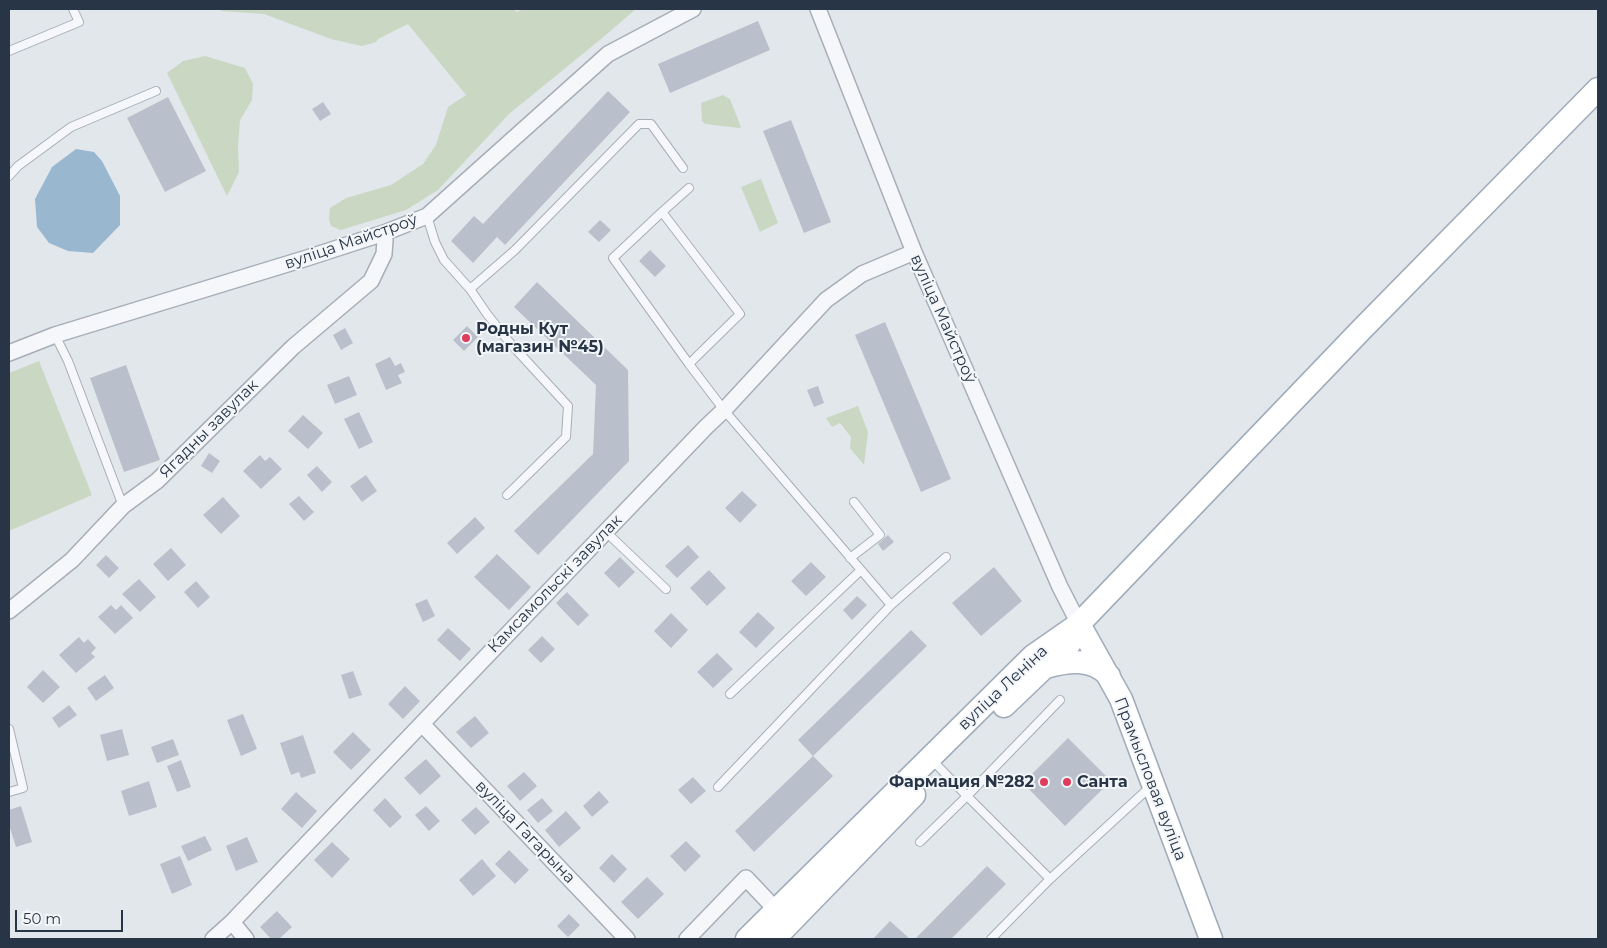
<!DOCTYPE html>
<html>
<head>
<meta charset="utf-8">
<style>
  body { margin:0 }
  #map { position:relative; width:1607px; height:948px; overflow:hidden; background:#e2e7ec; font-family:Montserrat,sans-serif }
  canvas { display:block }
  .frame { position:absolute; inset:0; border:10px solid #283546; pointer-events:none }
  .scale { position:absolute; left:15px; top:910px; width:108px; height:22px; box-sizing:border-box; border:2px solid #283546; border-top:0; padding-left:6px; font-size:15px; line-height:18px; white-space:nowrap; color:#283546; -webkit-text-stroke:4px #f3f6f9; paint-order:stroke }
</style>
</head>
<body>
<div id="map">
<canvas width="1607" height="948"></canvas>
<div class="frame"></div>
<div class="scale">50 m</div>
</div>
<script>
const c = document.querySelector('canvas').getContext('2d');
c.lineJoin = 'round';
function fillPath(path, color) {
  c.fillStyle = color;
  c.fill(path, 'evenodd');
}
function stroke(path, color, width, dash) {
  c.strokeStyle = color;
  c.lineWidth = width;
  c.lineCap = dash ? 'butt' : 'round';
  c.setLineDash(dash || []);
  c.stroke(path);
}
function drawText(font, color, halo, rows, align = 'center') {
  c.font = font + ' Montserrat,sans-serif';
  c.lineWidth = 4;
  c.setLineDash([]);
  c.textBaseline = 'middle';
  c.strokeStyle = halo;
  c.fillStyle = color;
  for (const [text, x, y, turn = 0] of rows) {
    c.save();
    c.translate(x, y);
    c.rotate((+turn || 0) * Math.PI / 180);
    c.textAlign = isNaN(turn) ? turn : align;
    if (halo) c.strokeText(text, 0, 0);
    c.fillText(text, 0, 0);
    c.restore();
  }
}
const green = new Path2D(`
  M221,9H513L517,12L524,9H636L601,39L509,114L438,190L406,210L341,230L331,226L329,219L330,208L346,198L391,185L423,164L436,145L448,107L466,95L408,24L378,39L376,42L362,46L331,39L264,14L221,11Z
  M205,56L245,68L253,84L252,100L240,120L238,146L239,172L227,196L167,73L183,61Z
  M723,95L730,99L741,127L739,128L705,124L702,121L701,103Z
  M761,179L778,223L760,232L741,187Z
  M39,361L92,495L9,531V373Z
  M858,406L868,432L864,465L850,448L851,437L840,423L832,427L826,418Z`);
const water = new Path2D(`
  M76,149L94,152L102,161L120,196V225L93,253L68,251L49,243L37,227L35,199L52,167Z`);
const building = new Path2D(`
  M758,21L770,50L670,93L658,64Z
  M608,91L630,112L505,245L497,237L473,263L451,241L474,216L483,224Z
  M168,97L206,171L165,192L127,118Z
  M323,102L331,114L320,121L312,109Z
  M791,120L831,222L804,233L763,131Z
  M600,220L611,230L599,242L588,232Z
  M650,250L666,266L655,277L639,261Z
  M537,282L628,370L629,461L538,555L514,531L593,454L596,385L514,307Z
  M885,322L951,479L921,492L855,335Z
  M467,326L478,337L464,351L453,340Z
  M345,328L353,343L341,350L333,335Z
  M390,357L395,366L401,363L405,372L398,375L402,383L386,390L375,364Z
  M126,365L160,460L124,472L90,378Z
  M349,376L357,395L335,404L327,385Z
  M818,386L824,403L814,407L807,390Z
  M359,412L373,442L359,449L344,419Z
  M303,415L323,433L308,449L288,431Z
  M209,453L220,461L212,473L201,466Z
  M260,455L265,461L270,457L282,469L261,489L243,471Z
  M317,466L332,482L322,492L307,475Z
  M366,475L377,491L362,502L350,486Z
  M742,491L757,505L740,523L725,508Z
  M299,496L314,512L304,521L289,504Z
  M223,497L240,516L221,534L203,515Z
  M475,517L485,528L457,554L447,543Z
  M888,535L894,542L883,551L878,544Z
  M688,545L699,557L677,578L665,566Z
  M171,548L186,565L168,581L153,564Z
  M497,554L531,587L509,610L474,577Z
  M106,555L119,568L109,578L96,565Z
  M620,557L635,572L619,588L604,573Z
  M811,562L826,577L806,596L791,581Z
  M994,567L1022,601L981,636L952,603Z
  M709,570L726,588L707,606L690,588Z
  M139,579L156,597L140,612L122,594Z
  M196,581L210,597L198,608L184,592Z
  M567,592L589,615L578,626L556,603Z
  M857,596L867,605L852,620L843,610Z
  M427,599L435,616L423,622L415,604Z
  M111,605L116,610L121,605L133,618L115,634L98,617Z
  M758,612L775,628L756,648L739,632Z
  M671,613L688,630L671,648L654,631Z
  M448,628L471,649L460,661L437,640Z
  M911,630L927,646L813,756L798,740Z
  M542,636L555,649L541,663L528,650Z
  M79,637L84,643L88,639L96,648L91,653L95,657L76,673L59,655Z
  M717,653L733,669L713,688L697,672Z
  M43,670L60,687L43,703L27,687Z
  M353,671L362,695L349,699L341,675Z
  M105,675L114,688L96,701L87,688Z
  M405,686L420,701L403,719L388,704Z
  M69,705L77,715L59,728L52,718Z
  M243,714L257,749L241,756L227,720Z
  M475,716L489,733L471,748L456,732Z
  M122,729L129,755L107,761L100,735Z
  M353,732L371,750L351,770L333,752Z
  M303,735L316,773L301,778L299,772L291,775L280,743Z
  M1068,738L1111,781L1065,826L1023,783Z
  M173,739L179,755L157,763L151,747Z
  M813,756L833,776L754,852L735,831Z
  M426,759L441,776L420,795L404,778Z
  M181,760L191,787L177,792L167,766Z
  M524,772L537,786L520,801L507,786Z
  M693,777L706,791L691,804L678,790Z
  M149,781L157,807L129,816L121,791Z
  M599,791L609,802L592,817L583,806Z
  M296,792L317,811L302,828L281,809Z
  M385,798L402,817L390,828L373,810Z
  M542,798L553,811L538,823L527,810Z
  M21,806L32,842L16,847L9,825V810Z
  M426,806L440,821L429,831L415,815Z
  M476,807L490,822L475,835L461,820Z
  M566,811L581,828L559,847L545,830Z
  M205,836L212,850L188,861L181,846Z
  M247,837L258,862L236,871L226,846Z
  M686,841L701,856L685,872L670,856Z
  M332,842L350,859L332,878L314,860Z
  M509,850L529,870L515,884L495,864Z
  M612,854L627,869L614,883L599,868Z
  M180,856L192,885L172,894L160,864Z
  M482,859L496,876L473,896L459,880Z
  M987,866L1006,884L951,939H918L916,938Z
  M647,877L664,894L638,919L621,902Z
  M277,911L292,927L279,939H271L260,927Z
  M569,914L580,925L568,937L557,926Z
  M890,921L910,939H873Z`);
const lane = new Path2D(`
  M9,51L79,22L73,9
  M9,176L18,166L71,127L156,91
  M662,212L689,188
  M427,216L435,242L444,260L470,289L487,314L510,343L568,406L566,437L507,495
  M470,289L515,250L639,124H651L683,168
  M55,335L68,361L123,506
  M689,364L613,258L662,212L740,314L689,364L724,410L891,605
  M605,531L666,589
  M850,558L880,535L854,502
  M730,694L861,570
  M9,729L23,788L9,792
  M931,759L967,796L1060,700
  M718,787L891,605L946,557
  M920,842L967,796L1050,879
  M991,939L1050,879L1150,787`);
const street = new Path2D(`
  M818,9L914,252L1060,587L1079,624
  M9,353L55,335L307,258L384,233L427,216L608,54L693,9
  M9,611L72,560L123,506L157,481L293,347L371,281L384,254L385,240L384,233
  M423,725L627,939
  M232,922L246,939
  M213,939L232,922C391,758 547,591 706,427L724,410L826,300L862,274L914,252
  M687,939L746,878L781,915`);
const primary = new Path2D(`
  M1079,624L1121,699L1211,939
  M1046,667C1067,661 1092,657 1109,676
  M1004,706L1070,643
  M747,939L1033,656L1079,624L1362,329L1598,89
  M774,939L914,795`);
const markers = [
  [466,338,5,"#dd3c5d"],
  [1044,782,5,"#dd3c5d"],
  [1067,782,5,"#dd3c5d"]
];
const streetNames = [
  ["вуліца Майстроў",351,242,-19],
  ["вуліца Майстроў",943,319,66],
  ["Ягадны завулак",209,429,-45],
  ["Камсамольскі завулак",555,584,-46],
  ["вуліца Леніна",1003,688,-43],
  ["Прамысловая вуліца",1150,779,69],
  ["вуліца Гагарына",525,832,46]
];
const poiNames = [
  ["Родны Кут",476,329],
  ["(магазин №45)",476,347],
  ["Фармация №282",1034,782,"right"],
  ["Санта",1077,782]
];
fillPath(green, '#c9d7c3');
fillPath(water, '#9ab7d0');
fillPath(building, '#b9c0cb');
stroke(lane, '#a6aeb7', 10);
stroke(street, '#a6aeb7', 18);
stroke(primary, '#a0acb9', 25);
stroke(lane, '#f6f7fa', 8);
stroke(street, '#f6f7fa', 15);
stroke(primary, '#fff', 22);
for (const [x, y, r, color] of markers) {
  const dot = new Path2D();
  dot.arc(x, y, r, 0, 2 * Math.PI);
  c.fillStyle = color;
  c.fill(dot);
  stroke(dot, '#f3f6f9', 2);
}
drawText('16px', '#283546', '#f3f6f9', streetNames);
drawText('bold 16px', '#283546', '#f3f6f9', poiNames, 'left');
</script>
</body>
</html>
